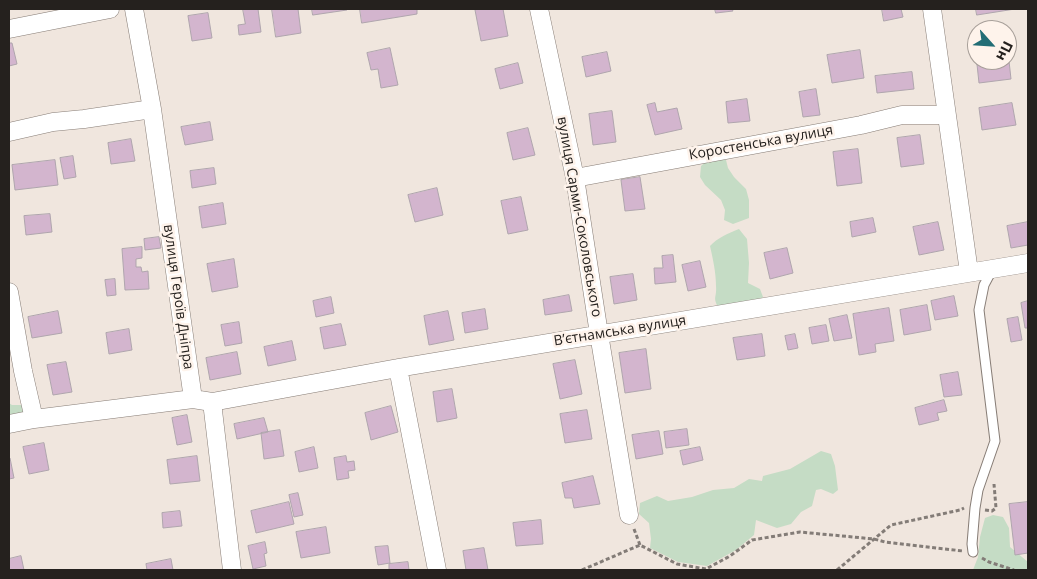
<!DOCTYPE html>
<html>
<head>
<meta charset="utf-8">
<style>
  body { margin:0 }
  #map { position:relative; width:1037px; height:579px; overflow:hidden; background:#f0e6de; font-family:"Open Sans",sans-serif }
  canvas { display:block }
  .frame { position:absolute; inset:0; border:10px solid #25211e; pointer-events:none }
  .north { position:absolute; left:967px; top:20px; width:50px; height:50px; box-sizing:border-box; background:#fef3eb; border:1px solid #a79f99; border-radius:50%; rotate:116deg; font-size:14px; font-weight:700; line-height:20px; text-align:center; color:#25211e }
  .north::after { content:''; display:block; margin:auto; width:18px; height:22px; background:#226d75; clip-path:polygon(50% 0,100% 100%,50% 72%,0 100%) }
</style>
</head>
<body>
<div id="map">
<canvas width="1037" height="579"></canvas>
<div class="frame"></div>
<div class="north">Пн</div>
</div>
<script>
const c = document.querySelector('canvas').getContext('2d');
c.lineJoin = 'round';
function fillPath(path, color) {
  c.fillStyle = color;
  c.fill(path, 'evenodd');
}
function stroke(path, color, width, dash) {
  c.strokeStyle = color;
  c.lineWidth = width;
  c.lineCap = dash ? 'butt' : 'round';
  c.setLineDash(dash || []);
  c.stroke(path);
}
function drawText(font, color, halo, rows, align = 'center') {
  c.font = font + ' "Open Sans",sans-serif';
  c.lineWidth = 5;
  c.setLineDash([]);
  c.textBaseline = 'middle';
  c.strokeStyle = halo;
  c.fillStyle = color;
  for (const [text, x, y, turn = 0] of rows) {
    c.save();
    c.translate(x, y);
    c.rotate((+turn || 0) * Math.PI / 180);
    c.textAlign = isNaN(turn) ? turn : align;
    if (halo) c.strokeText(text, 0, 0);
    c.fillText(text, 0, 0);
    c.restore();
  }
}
const green = new Path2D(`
  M710,157L726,160L728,168L734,177L746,189L749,200V218L733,224L724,220L725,210L721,200L705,185L700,177L701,166Z
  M739,229L747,239L749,263L748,283L760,289L763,297L753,304L719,309C712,296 717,299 716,286C716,273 713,259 710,246C717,238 729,233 739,229Z
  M9,403L12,405H23L29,411L9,420Z
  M821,451L831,454L835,466L838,490L833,494L821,489L816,490L812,506L801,512L791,524L777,528L756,520L754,535L736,550L707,566L678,562L650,548L651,539L649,523L639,514L640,503L657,496L668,501L692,497L713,490L734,488L749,479L762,481L763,476L790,469Z
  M993,515L1003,517L1009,528L1010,547L1028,562V570H973L978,557L980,537L985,518Z`);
const building = new Path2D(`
  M243,9H258L261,32L239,35L238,25L245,24Z
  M272,9H298L301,33L276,37Z
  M312,9H347V10L313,15Z
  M360,9H417V14L362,23Z
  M480,9H503L508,36L481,41L475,10Z
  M715,9H732L733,11L716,13Z
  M882,9H901L903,17L884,21Z
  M976,9H1015L977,15Z
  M208,13L212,38L192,41L188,16Z
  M9,43H12L17,64L9,66Z
  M390,48L398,85L381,88L378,69L371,70L367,53Z
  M860,50L864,78L832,83L827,55Z
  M607,52L611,71L586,77L582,57Z
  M1007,52H1008L1011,79L979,83L976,55L977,60H1007Z
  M518,63L523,83L500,89L495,69Z
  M912,72L914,89L877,93L875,76Z
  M816,89L820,115L803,117L799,92Z
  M747,99L750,121L728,123L726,102Z
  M655,103L657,112L677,108L682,129L655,135L647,105Z
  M1012,103L1016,125L982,130L979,108Z
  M612,111L616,142L593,145L589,114Z
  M210,122L213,140L185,145L181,127Z
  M528,128L535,155L513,160L507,133Z
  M920,135L924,164L901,167L897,138Z
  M131,139L135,161L111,164L108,143Z
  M858,149L862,183L837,186L833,152Z
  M73,156L76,177L64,179L60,158Z
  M55,160L58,185L15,190L12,165Z
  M214,168L216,184L192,188L190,171Z
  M640,177L645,209L625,211L621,180Z
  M437,188L443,215L415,222L408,195Z
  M521,197L528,230L508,234L501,201Z
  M223,203L226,224L202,228L199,207Z
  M50,214L52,232L26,235L24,216Z
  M873,218L876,232L852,237L850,222Z
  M938,222L944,250L919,255L913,227Z
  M1028,222V245L1011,248L1007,226Z
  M159,237L161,248L145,250L144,239Z
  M142,247V258L136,259V267H141L142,272L148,271L149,289L125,290L122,249Z
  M787,248L793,273L770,279L764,253Z
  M673,255L676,282L655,284L654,268H663L662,256Z
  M234,259L238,287L212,292L207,264Z
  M700,261L706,287L688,291L682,265Z
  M633,274L637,300L614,304L610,277Z
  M115,279L116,295L107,296L105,280Z
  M569,295L572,311L545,315L543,300Z
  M954,296L958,316L935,320L931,301Z
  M331,297L334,313L316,317L313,301Z
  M1028,301V328H1025L1021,303Z
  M927,305L931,330L904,335L900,310Z
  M889,308L894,341L875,344L876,352L859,355L853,314Z
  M485,309L488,329L465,333L462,313Z
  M58,311L62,333L32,338L28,317Z
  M448,311L454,340L429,345L424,316Z
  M847,315L852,338L834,341L829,319Z
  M1018,317L1022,340L1011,342L1007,319Z
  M239,322L242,343L225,346L221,325Z
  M341,324L346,345L324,349L320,328Z
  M826,325L829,341L812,344L809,328Z
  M129,329L132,350L109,354L106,333Z
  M762,334L765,356L737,360L733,338Z
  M795,334L798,348L788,350L785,336Z
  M292,341L296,360L268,366L264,347Z
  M646,349L651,389L625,393L619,353Z
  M237,352L241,374L210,380L206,358Z
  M575,360L582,394L560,399L553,364Z
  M66,362L72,392L53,395L47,365Z
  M958,372L962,395L944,397L940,375Z
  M452,389L457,418L437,422L433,392Z
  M944,400L947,411L937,413L939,420L919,425L915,408Z
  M391,406L398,432L371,440L365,413Z
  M587,410L592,439L565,443L560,414Z
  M187,415L192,442L177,445L172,418Z
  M264,418L268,432L237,439L234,424Z
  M687,429L689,445L666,448L664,432Z
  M280,430L284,456L264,459L261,433Z
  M659,431L663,454L636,459L632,435Z
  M44,443L49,470L29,474L23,447Z
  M314,447L318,468L299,472L295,452Z
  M700,447L703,460L683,465L680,451Z
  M197,456L200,481L170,484L167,460Z
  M346,456L347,462L354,461L355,470L348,471L349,478L337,480L334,458Z
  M9,458H10L14,478L9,479Z
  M593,476L600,504L574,508L572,498H565L562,483Z
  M298,493L303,515L294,517L289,495Z
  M289,502L294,524L256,533L251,511Z
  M1028,502V553L1015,555L1009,504Z
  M180,511L182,526L163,528L162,513Z
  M541,520L543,544L516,546L513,523Z
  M326,527L330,553L301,558L296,532Z
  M265,542L267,553L264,554L266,566L253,569L248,546Z
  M388,546L390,563L378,565L375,547Z
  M484,548L488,570H466L463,551Z
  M21,556L24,570H9V559Z
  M171,559L173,570H147L146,564Z
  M408,562L409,570H389V564Z`);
const path = new Path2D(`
  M985,510L992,511L996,508L994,484
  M634,529L640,545
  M982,558L989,562L1014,570
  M582,570L640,545L677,564L706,569L730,556L752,540L800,532L874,539L885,542L963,551
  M837,570L891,525L960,510L964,508`);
const service = new Path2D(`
  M973,552L972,544L975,508L978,490L995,441L979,310L984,285L992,270`);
const minor = new Path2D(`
  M134,9L152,109L193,399L212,402L232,570
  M539,9L575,178L599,334L629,515
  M932,9L969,272
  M9,29L110,9
  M9,132L53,122L84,119L152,109
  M575,178L861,125L902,115H947
  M9,292L23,371L34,419
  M398,368L437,570
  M212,402L398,368L1028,263
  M9,424L34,419L193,399`);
const streetNames = [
  ["Коростенська вулиця",761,143,-10],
  ["вулиця Сарми-Соколовського",579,217,80],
  ["вулиця Героїв Дніпра",178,297,82],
  ["Вʼєтнамська вулиця",620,331,-9]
];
fillPath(green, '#c5dcc5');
fillPath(building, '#d3b5ce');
stroke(building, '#afa5ad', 1);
stroke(service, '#877d76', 11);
stroke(minor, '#877d76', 19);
stroke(path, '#837c77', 3, [4, 2.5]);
stroke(service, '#fff', 9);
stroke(minor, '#fff', 18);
drawText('14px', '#25211e', '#fef3eb', streetNames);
</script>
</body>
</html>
